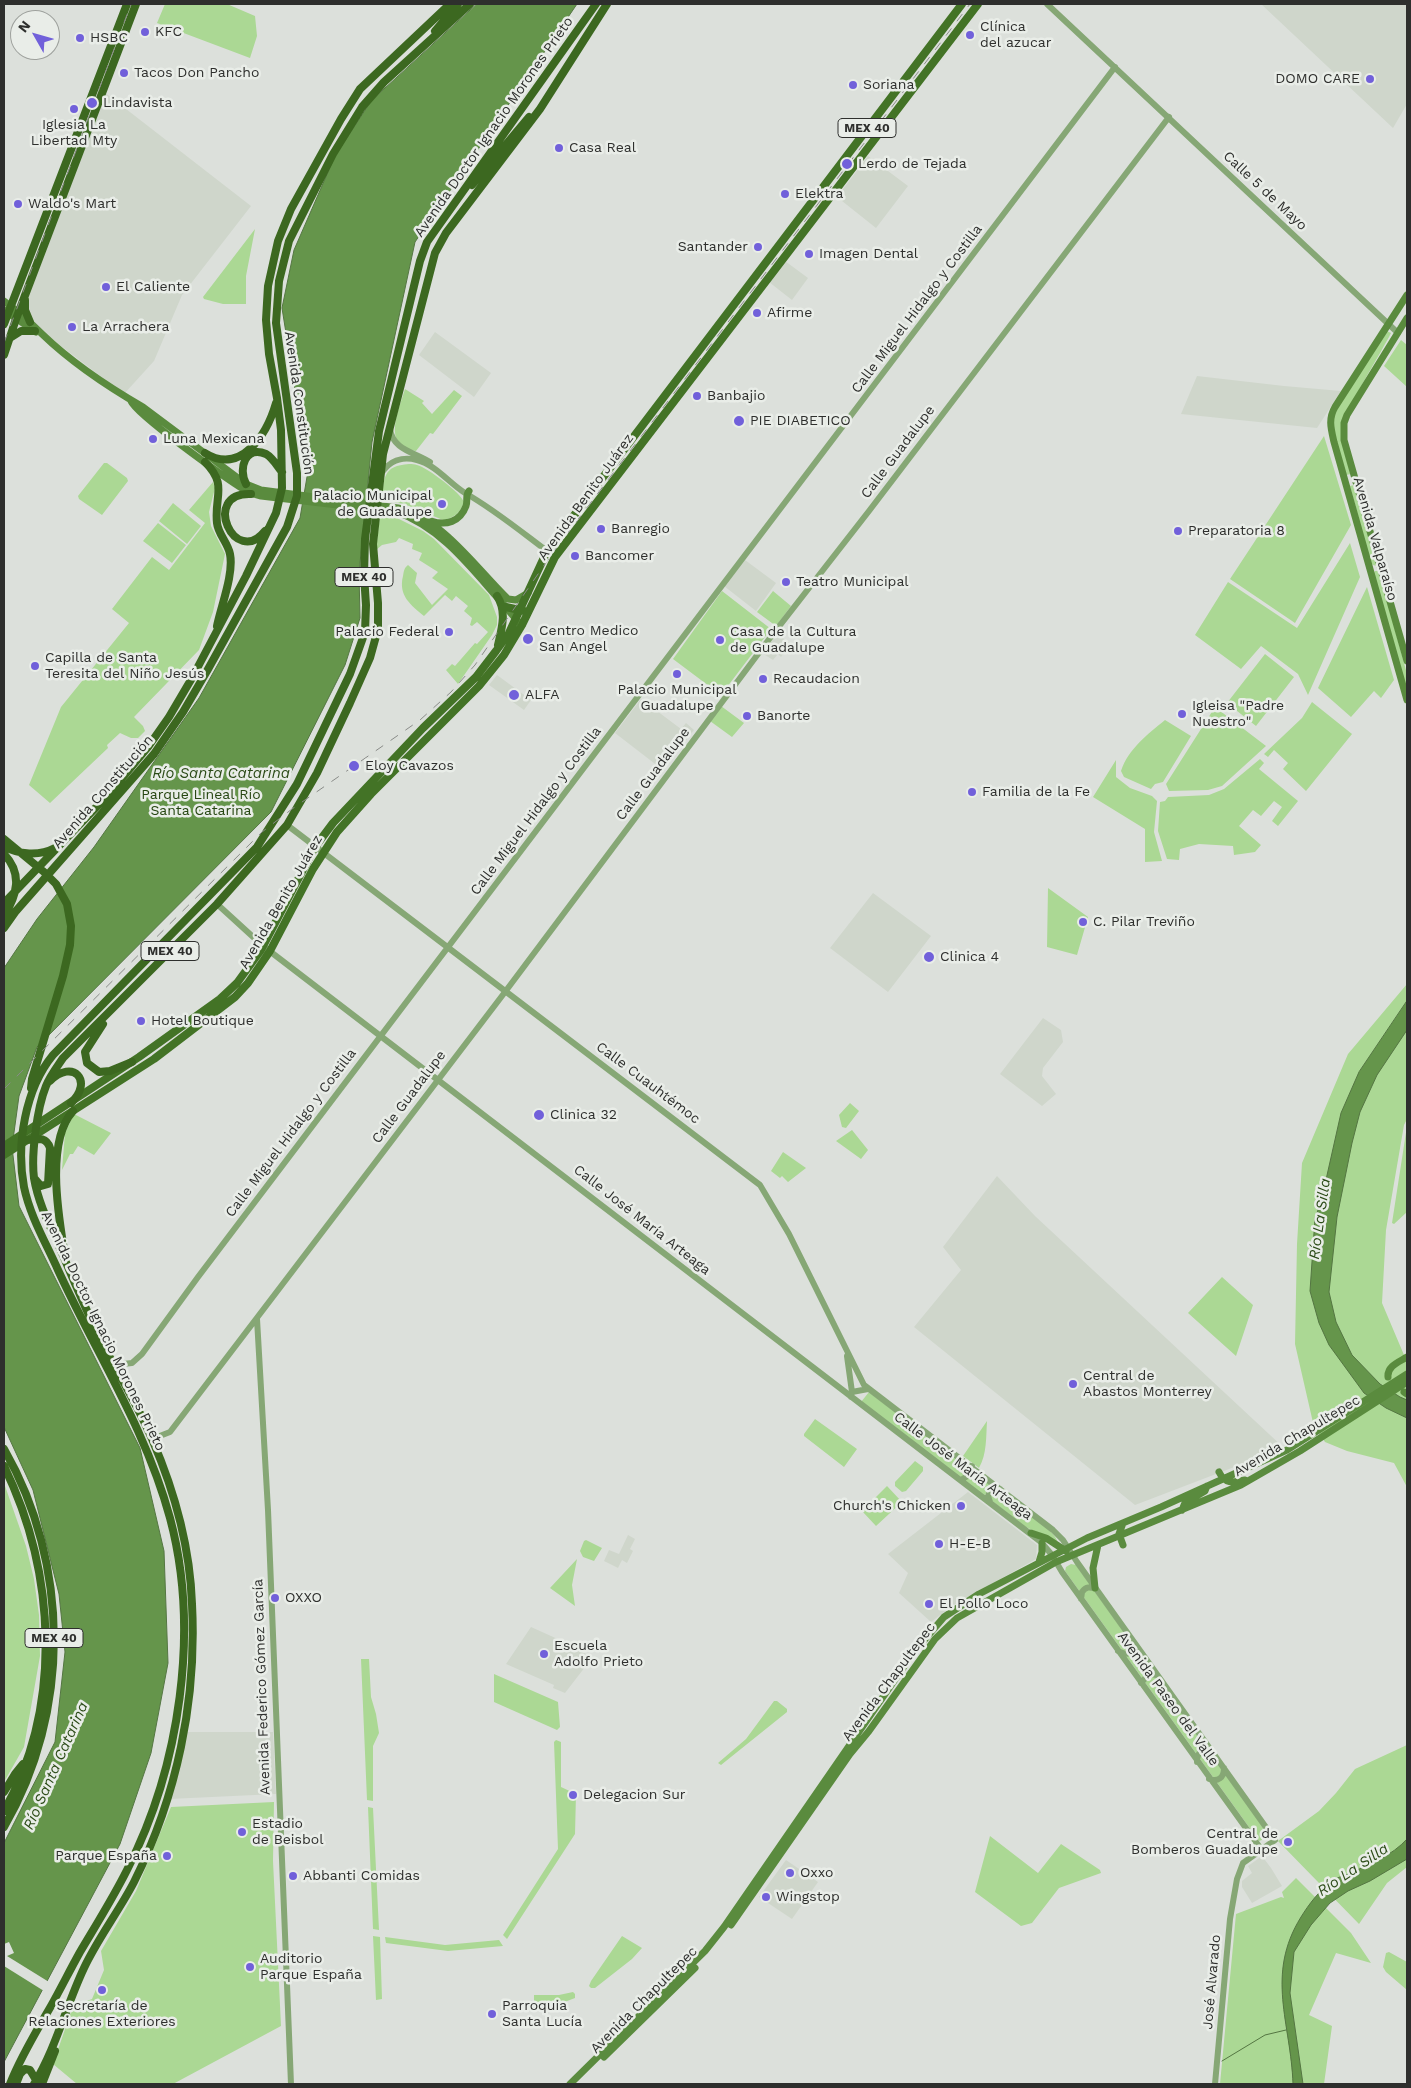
<!DOCTYPE html>
<html>
<head>
<meta charset="utf-8">
<style>
  body { margin:0 }
  #map { position:relative; width:1411px; height:2088px; overflow:hidden; background:#dce0db; font-family:"Work Sans",sans-serif }
  canvas { display:block }
  .frame { position:absolute; inset:0; border:5px solid #2e2f2d; pointer-events:none }
  .north { position:absolute; left:10px; top:10px; width:50px; height:50px; box-sizing:border-box; background:#e9ede8; border:1px solid #9ea19d; border-radius:50%; rotate:308deg; font-size:14px; font-weight:700; line-height:20px; text-align:center; color:#2e2f2d }
  .north::after { content:''; display:block; margin:auto; width:18px; height:22px; background:#7160da; clip-path:polygon(50% 0,100% 100%,50% 72%,0 100%) }
</style>
</head>
<body>
<div id="map">
<canvas width="1411" height="2088"></canvas>
<div class="frame"></div>
<div class="north">N</div>
</div>
<script>
const c = document.querySelector('canvas').getContext('2d');
c.lineJoin = 'round';
function fillPath(path, color) {
  c.fillStyle = color;
  c.fill(path, 'evenodd');
}
function stroke(path, color, width, dash) {
  c.strokeStyle = color;
  c.lineWidth = width;
  c.lineCap = dash ? 'butt' : 'round';
  c.setLineDash(dash || []);
  c.stroke(path);
}
function drawText(font, color, halo, rows, align = 'center') {
  c.font = font + ' "Work Sans",sans-serif';
  c.lineWidth = 5;
  c.setLineDash([]);
  c.textBaseline = 'middle';
  c.strokeStyle = halo;
  c.fillStyle = color;
  for (const [text, x, y, turn = 0] of rows) {
    c.save();
    c.translate(x, y);
    c.rotate((+turn || 0) * Math.PI / 180);
    c.textAlign = isNaN(turn) ? turn : align;
    if (halo) c.strokeText(text, 0, 0);
    c.fillText(text, 0, 0);
    c.restore();
  }
}
const built = new Path2D(`
  M1261,4H1407V104L1393,128Z
  M99,88L251,206L182,295L154,361L124,394L15,311Z
  M868,156L908,186L876,228L837,197Z
  M785,261L808,278L792,300L769,282Z
  M435,332L491,373L474,397L419,355Z
  M1197,376L1284,386L1341,391L1317,428L1181,414Z
  M745,560L776,583L756,611L724,586Z
  M777,634L791,644L781,657L778,654L773,660L762,653Z
  M497,675L531,700L524,710L489,685Z
  M641,699L681,729L686,723L694,730L663,770L615,733Z
  M873,893L931,936L888,992L830,948Z
  M1043,1018L1061,1030L1063,1042L1043,1068L1042,1076L1056,1094L1042,1106L1000,1074Z
  M997,1176L1035,1216L1284,1448L1135,1505L914,1327L961,1270L943,1247Z
  M968,1492L1037,1545L1036,1559L952,1606L931,1622L899,1593L908,1573L888,1554Z
  M628,1535L635,1539L630,1549L633,1551L627,1563L622,1560L618,1568L604,1561L609,1550L619,1554Z
  M531,1627L571,1645L592,1658L565,1693L553,1688L554,1685L506,1664Z
  M186,1732H273L276,1794L169,1799Z
  M1262,1856L1271,1868L1282,1886L1252,1903L1242,1887V1881L1252,1873L1248,1866Z
  M786,1860L818,1882L792,1919L759,1897Z`);
const green = new Path2D(`
  M165,4H227L255,16L257,36L250,58L157,23Z
  M255,229L246,276V304H223L204,299L203,297Z
  M1387,331L1391,333C1384,348 1343,414 1343,425C1343,441 1349,458 1351,474L1346,475L1333,427L1334,412Z
  M1401,340L1407,345V387L1384,366Z
  M405,389L424,401L422,403L432,414L454,390L462,396L433,434L430,433L416,451C381,447 399,410 405,389Z
  M1324,436L1351,525L1295,623L1230,579Z
  M104,463H107L127,478L128,481L102,515L79,499L78,496Z
  M409,464C412,464 415,464 417,465C428,468 461,493 464,502C460,513 454,518 443,520L404,504L382,500C384,477 383,466 409,464Z
  M213,482L215,488L209,512L211,526L225,554L213,612L199,650L134,717L143,726L145,731L138,738H131L120,733L107,745L108,748L50,803L29,785L61,707L129,623L112,609L152,557L169,570L205,523L189,510Z
  M1354,485L1377,564L1376,566L1371,564L1350,486Z
  M173,503L201,526L187,544L159,521Z
  M380,516L397,518L423,531L434,539L489,595L497,617V625L492,635L458,684L446,670L452,664L455,666L475,643L477,644L488,632L477,622L472,626L470,625L472,618L464,611L468,606L456,596L452,601L445,595L424,616C411,605 398,596 403,576C404,571 404,568 408,565L417,573L415,583L432,605L448,589L432,578L438,572L419,560L422,553L412,549L413,544L399,538L396,542L382,545L376,550Z
  M158,523L186,545L172,563L143,541Z
  M1350,543L1360,577L1308,695L1298,674L1261,646L1241,669L1195,635L1228,582L1297,628Z
  M1375,571H1379L1407,674V695L1373,575Z
  M1367,587L1394,680L1381,698L1374,691L1351,717L1318,688Z
  M722,591L771,629L721,695L673,659Z
  M773,591L791,606L776,626L757,612Z
  M1265,654L1294,677L1256,726L1227,703Z
  M1312,702L1352,734L1306,791L1283,769L1288,763L1274,750L1268,757L1264,754L1302,718Z
  M721,706L744,723L732,737L710,721Z
  M1215,707L1266,746L1222,786L1208,790L1169,791L1166,784Z
  M1165,720L1191,736L1163,782L1155,784L1151,789L1124,777L1121,771C1128,749 1148,734 1165,720Z
  M1260,759L1264,763L1259,769L1298,801L1278,826L1272,821L1282,807L1274,801L1261,816L1253,810L1239,826L1261,845L1255,852L1234,855L1233,846L1199,844L1180,849L1179,860L1167,859L1158,831L1160,802L1165,801L1168,797L1209,795L1224,789Z
  M1116,760V777L1130,788L1152,796L1157,801L1154,832L1162,861L1145,862V829L1093,797Z
  M1048,888L1088,917L1077,955L1047,947Z
  M1407,984V1119L1404,1125L1386,1230L1382,1303L1404,1355L1402,1357L1407,1361V1487L1394,1463L1347,1451L1325,1442L1315,1427H1314L1295,1344L1297,1244L1302,1163L1348,1054Z
  M850,1103L859,1111L846,1128L842,1127L839,1115Z
  M74,1114L111,1133L94,1155L78,1146L73,1154H70L62,1170L65,1133Z
  M1407,1126V1212L1394,1224L1392,1223Z
  M852,1130L868,1150L861,1159L836,1141Z
  M783,1152L806,1168L788,1182L782,1176L780,1178L771,1171Z
  M1222,1277L1253,1305L1236,1356L1188,1313Z
  M869,1392L992,1486L984,1496L861,1402Z
  M815,1419L857,1449L844,1467L804,1436V1434Z
  M987,1421C986,1437 987,1454 979,1468L963,1456Z
  M915,1461L923,1467V1471L906,1491L902,1492L895,1486V1482Z
  M4,1483L26,1546L34,1579L39,1615L40,1656L24,1747L4,1782Z
  M887,1486L902,1502L876,1526L862,1511Z
  M994,1491H997C1010,1500 1056,1529 1058,1543L1024,1526L991,1500V1494Z
  M586,1540L602,1548L594,1561L583,1557L580,1551L584,1541Z
  M577,1559L572,1585L575,1606L550,1588Z
  M1071,1564L1076,1565L1263,1827L1262,1840L1259,1841L1065,1571L1066,1567Z
  M361,1659H369L371,1697L376,1714L379,1733L373,1746V1801L367,1800Z
  M494,1674L558,1702L560,1727L557,1730L494,1702Z
  M774,1701H777L787,1709V1712L721,1765L718,1763L746,1739Z
  M556,1740L561,1742V1787L576,1794L575,1834L507,1939L503,1935L558,1849L554,1742Z
  M1407,1745V1867L1387,1883L1359,1924L1278,1841L1319,1811L1336,1793L1355,1769Z
  M274,1802L273,1861L281,2026L173,2084H77L53,2064L73,2006L92,1999L104,1970L101,1951L136,1891L171,1807Z
  M368,1807L373,1808L379,1930L373,1929Z
  M990,1836L1038,1873L1061,1844L1100,1870L1101,1873L1059,1888L1032,1923L1021,1926L975,1892Z
  M1296,1878L1351,1933L1371,1963L1336,1953L1309,2015L1332,2026L1324,2084H1220L1236,1914L1281,1897L1284,1898L1282,1892Z
  M373,1936L380,1937L382,1999L376,2000Z
  M622,1936L642,1948L632,1959L595,1988H591L589,1986L591,1981Z
  M385,1937L445,1945L499,1940L503,1946L448,1951L386,1943Z
  M1389,1952L1407,1962V1990L1386,1972L1383,1967L1386,1953Z
  M573,1992L575,1994V1998L562,2003L534,2002V1995H559Z`);
const water = new Path2D(`
  M477,4H577L415,242L372,442L359,573L360,618L345,665L271,812L37,1047L19,1096L12,1147L19,1206L140,1448L164,1551L168,1663L151,1753L120,1844L4,2062V1843L55,1742L65,1652L59,1594L33,1490L4,1427V968L37,919L94,847L199,698L300,518L308,471L282,308L294,250L335,156L371,101Z
  M1407,1001V1030L1377,1075L1360,1112L1352,1143L1337,1217L1329,1292L1336,1322L1352,1355L1380,1384L1400,1397L1407,1400V1418L1386,1408L1364,1393L1329,1345L1319,1323L1310,1291L1315,1218L1321,1202L1341,1113L1359,1072Z
  M1407,1839V1859L1370,1881L1348,1891L1330,1903L1311,1925L1294,1952L1290,1993L1303,2084H1293C1291,2023 1265,1975 1301,1917C1309,1904 1319,1891 1331,1882C1336,1878 1342,1876 1348,1874C1368,1865 1392,1856 1407,1839Z`);
const pier = new Path2D(`
  M9,1942L14,1953L7,1956L49,1982L44,1991L4,1966V1944Z`);
const stream = new Path2D(`
  M1222,2061L1265,2035L1286,2030`);
const tertiary = new Path2D(`
  M1047,4L1398,333
  M390,429C393,450 414,452 430,462
  M381,474C389,461 402,456 417,460C436,465 449,483 465,493C497,511 525,535 555,557
  M287,825L760,1185L789,1234L864,1385L1053,1530L1063,1540L1077,1562L1275,1840L1243,1863L1237,1879L1230,1919L1215,2084
  M217,904L263,946L1041,1542L1052,1555L1062,1572L1261,1849
  M257,1319L268,1510L291,2084
  M847,1356L852,1392L851,1397
  M114,1365L132,1363L142,1354L198,1277L1115,67
  M852,1392L868,1389
  M152,1439L170,1432L505,992L770,638L869,511L1169,117
  M961,1480L969,1475L972,1466
  M990,1502L988,1496L990,1491L996,1488L1000,1489
  M1081,1599L1082,1592C1086,1586 1090,1587 1096,1589
  M1118,1651L1125,1654C1132,1653 1134,1648 1134,1643
  M1141,1683L1149,1674L1157,1675
  M1197,1762C1197,1752 1202,1748 1212,1751
  M1209,1779C1218,1782 1224,1778 1224,1768`);
const secondary = new Path2D(`
  M1407,295L1335,407C1328,419 1331,429 1334,442L1407,700
  M4,301C18,311 30,322 42,334C70,361 110,388 143,407L246,484L261,490L398,508C442,518 476,568 508,599L516,600L528,593
  M4,310L36,332
  M1407,318L1347,415L1344,423V440L1407,661
  M131,401C137,415 223,476 240,487C246,491 253,494 261,496L397,512C439,527 468,564 496,596C505,605 512,616 522,625
  M431,521C446,526 460,522 466,506C468,500 465,496 469,491
  M1388,1377C1387,1366 1399,1362 1407,1357
  M1404,1392L1407,1394
  M1219,1472C1225,1484 1232,1483 1245,1480
  M1182,1510L1185,1503L1205,1491L1207,1486
  M1031,1533L1046,1538L1066,1551
  M1123,1545L1119,1534L1123,1523
  M1039,1562L1042,1552V1543
  M1095,1588L1093,1568L1098,1545
  M731,1925L850,1754L869,1731L935,1639L957,1618L1056,1562L1241,1485L1300,1451L1407,1382
  M604,2057L695,1968
  M570,2084L705,1951L724,1927L914,1652L944,1617L979,1594L1087,1538L1161,1507L1287,1450L1407,1374`);
const primary = new Path2D(`
  M497,596C507,611 502,628 498,645
  M506,607L524,611
  M4,1146L139,1057L220,999L237,983L261,950L315,847L333,823L423,728L476,677L496,651L509,633L547,551L962,4
  M4,1155L154,1059L235,997L248,983L270,951L313,869L337,832L371,794L479,686L504,655L522,625L555,557L978,4`);
const trunk = new Path2D(`
  M435,31L458,4
  M472,185L529,117
  M25,300V310L30,322
  M4,324L127,4
  M10,338L21,331H35
  M4,355L16,319L136,4
  M205,453C241,476 267,434 276,403
  M205,462C228,485 214,496 217,523C218,534 228,543 230,554C234,574 221,606 217,626
  M246,484C238,469 245,445 266,454C273,458 277,466 282,472
  M251,494C200,492 235,569 265,531
  M4,839L44,872L56,884L67,904L71,926L70,945L63,976L32,1079L31,1088
  M4,846C18,855 40,856 55,848
  M4,854C23,874 17,895 4,916
  M4,903L108,795L148,747L169,717L192,678L246,576L276,513L282,488L281,430L277,398L269,354L266,320L268,286L278,241L291,209L341,119L360,89L450,4
  M4,928L16,911L154,754L183,712L207,671L287,527L297,496V473L276,323L279,281L289,241L333,154L362,107L384,82L470,4
  M103,1024L85,1052L87,1063L99,1072L110,1071L132,1062
  M50,1081C73,1058 94,1081 71,1103
  M27,1140C37,1139 46,1136 50,1148L48,1184L41,1186L35,1179
  M64,1250C58,1213 46,1141 73,1111
  M4,1449C70,1564 71,1712 4,1827
  M4,1466C56,1573 63,1706 4,1811
  M4,1792L15,1774L23,1764
  M10,2084C21,2056 36,2032 51,2006C61,1988 70,1970 80,1952C96,1925 113,1898 127,1870C180,1767 200,1630 170,1518C146,1429 96,1353 58,1270C46,1243 30,1216 24,1187C16,1145 25,1089 53,1055L257,847L297,784L350,674L365,632L366,605L364,575L365,539L379,431L420,261L427,242L596,4
  M16,2084L20,2074L25,2069L30,2070L36,2080
  M34,2084C56,2048 66,2006 84,1968C98,1938 119,1911 134,1882C177,1796 197,1700 192,1604C190,1547 175,1492 152,1439C140,1410 124,1383 109,1356C90,1321 75,1283 59,1246C49,1224 38,1202 34,1178C31,1155 37,1108 46,1086C50,1076 57,1067 63,1058L217,904L287,825L317,773L350,703L370,658L378,629V603L373,544L383,454L435,253L446,233L540,109L607,4
  M42,2084L55,2051`);
const rail = new Path2D(`
  M4,343L131,4
  M4,1089L262,832L292,809L420,720L451,692L475,665L554,551L970,4`);
const markers = [
  [145,32,5,"#7160da"],
  [970,35,5,"#7160da"],
  [80,38,5,"#7160da"],
  [124,73,5,"#7160da"],
  [1370,79,5,"#7160da"],
  [853,85,5,"#7160da"],
  [92,103,6,"#7160da"],
  [74,109,5,"#7160da"],
  [559,148,5,"#7160da"],
  [847,164,6,"#7160da"],
  [785,194,5,"#7160da"],
  [18,204,5,"#7160da"],
  [758,247,5,"#7160da"],
  [809,254,5,"#7160da"],
  [106,287,5,"#7160da"],
  [757,313,5,"#7160da"],
  [72,327,5,"#7160da"],
  [697,396,5,"#7160da"],
  [739,421,6,"#7160da"],
  [153,439,5,"#7160da"],
  [442,504,5,"#7160da"],
  [601,529,5,"#7160da"],
  [1178,531,5,"#7160da"],
  [575,556,5,"#7160da"],
  [786,582,5,"#7160da"],
  [449,632,5,"#7160da"],
  [528,639,6,"#7160da"],
  [720,640,5,"#7160da"],
  [35,666,5,"#7160da"],
  [677,674,5,"#7160da"],
  [763,679,5,"#7160da"],
  [514,695,6,"#7160da"],
  [1182,714,5,"#7160da"],
  [747,716,5,"#7160da"],
  [354,766,6,"#7160da"],
  [972,792,5,"#7160da"],
  [1083,922,5,"#7160da"],
  [929,957,6,"#7160da"],
  [141,1021,5,"#7160da"],
  [539,1115,6,"#7160da"],
  [1073,1384,5,"#7160da"],
  [961,1506,5,"#7160da"],
  [939,1544,5,"#7160da"],
  [275,1598,5,"#7160da"],
  [929,1604,5,"#7160da"],
  [544,1654,5,"#7160da"],
  [573,1795,5,"#7160da"],
  [242,1832,5,"#7160da"],
  [1288,1842,5,"#7160da"],
  [167,1856,5,"#7160da"],
  [790,1873,5,"#7160da"],
  [293,1876,5,"#7160da"],
  [766,1897,5,"#7160da"],
  [250,1967,5,"#7160da"],
  [102,1990,5,"#7160da"],
  [492,2014,5,"#7160da"]
];
const shields = [
  [867,128,58],
  [364,577,58],
  [170,951,58],
  [54,1638,58]
];
const shieldNames = [
  ["MEX 40",867,128],
  ["MEX 40",364,577],
  ["MEX 40",170,951],
  ["MEX 40",54,1638]
];
const poiNames = [
  ["Clínica",980,27],
  ["del azucar",980,43],
  ["KFC",155,32],
  ["HSBC",90,38],
  ["Tacos Don Pancho",134,73],
  ["DOMO CARE",1360,79,"right"],
  ["Soriana",863,85],
  ["Lindavista",103,103],
  ["Iglesia La",74,125,"center"],
  ["Libertad Mty",74,141,"center"],
  ["Casa Real",569,148],
  ["Lerdo de Tejada",858,164],
  ["Elektra",795,194],
  ["Waldo's Mart",28,204],
  ["Santander",748,247,"right"],
  ["Imagen Dental",819,254],
  ["El Caliente",116,287],
  ["Afirme",767,313],
  ["La Arrachera",82,327],
  ["Banbajio",707,396],
  ["PIE DIABETICO",750,421],
  ["Luna Mexicana",163,439],
  ["Palacio Municipal",432,496,"right"],
  ["de Guadalupe",432,512,"right"],
  ["Banregio",611,529],
  ["Preparatoria 8",1188,531],
  ["Bancomer",585,556],
  ["Teatro Municipal",796,582],
  ["Centro Medico",539,631],
  ["San Angel",539,647],
  ["Palacio Federal",439,632,"right"],
  ["Casa de la Cultura",730,632],
  ["de Guadalupe",730,648],
  ["Capilla de Santa",45,658],
  ["Teresita del Niño Jesús",45,674],
  ["Recaudacion",773,679],
  ["Palacio Municipal",677,690,"center"],
  ["Guadalupe",677,706,"center"],
  ["ALFA",525,695],
  ["Igleisa \"Padre",1192,706],
  ["Nuestro\"",1192,722],
  ["Banorte",757,716],
  ["Eloy Cavazos",365,766],
  ["Familia de la Fe",982,792],
  ["C. Pilar Treviño",1093,922],
  ["Clinica 4",940,957],
  ["Hotel Boutique",151,1021],
  ["Clinica 32",550,1115],
  ["Central de",1083,1376],
  ["Abastos Monterrey",1083,1392],
  ["Church's Chicken",951,1506,"right"],
  ["H-E-B",949,1544],
  ["OXXO",285,1598],
  ["El Pollo Loco",939,1604],
  ["Escuela",554,1646],
  ["Adolfo Prieto",554,1662],
  ["Delegacion Sur",583,1795],
  ["Estadio",252,1824],
  ["de Beisbol",252,1840],
  ["Central de",1278,1834,"right"],
  ["Bomberos Guadalupe",1278,1850,"right"],
  ["Parque España",157,1856,"right"],
  ["Oxxo",800,1873],
  ["Abbanti Comidas",303,1876],
  ["Wingstop",776,1897],
  ["Auditorio",260,1959],
  ["Parque España",260,1975],
  ["Secretaría de",102,2006,"center"],
  ["Relaciones Exteriores",102,2022,"center"],
  ["Parroquia",502,2006],
  ["Santa Lucía",502,2022]
];
const streetNames = [
  ["Avenida Doctor Ignacio Morones Prieto",494,127,-55],
  ["Calle 5 de Mayo",1265,191,43],
  ["Calle Miguel Hidalgo y Costilla",917,309,-53],
  ["Avenida Constitución",299,403,82],
  ["Calle Guadalupe",898,452,-53],
  ["Avenida Benito Juárez",586,497,-54],
  ["Avenida Valparaíso",1375,539,74],
  ["Calle Guadalupe",653,774,-53],
  ["Avenida Constitución",103,792,-49],
  ["Calle Miguel Hidalgo y Costilla",536,811,-53],
  ["Avenida Benito Juárez",281,902,-60],
  ["Calle Cuauhtémoc",648,1083,37],
  ["Calle Guadalupe",409,1097,-53],
  ["Calle Miguel Hidalgo y Costilla",291,1133,-53],
  ["Calle José María Arteaga",642,1220,38],
  ["Avenida Doctor Ignacio Morones Prieto",103,1331,64],
  ["Avenida Chapultepec",1297,1436,-31],
  ["Calle José María Arteaga",963,1466,37],
  ["Avenida Chapultepec",889,1682,-53],
  ["Avenida Federico Gómez García",262,1687,-92],
  ["Avenida Paseo del Valle",1168,1699,54],
  ["José Alvarado",1212,1982,-85],
  ["Avenida Chapultepec",644,2000,-45]
];
const parkNames = [
  ["Parque Lineal Río",201,795],
  ["Santa Catarina",201,811]
];
const waterNames = [
  ["Río Santa Catarina",221,774],
  ["Río La Silla",1320,1219,-82],
  ["Río Santa Catarina",56,1766,-66],
  ["Río La Silla",1353,1870,-34]
];
fillPath(built, '#cfd6cb');
fillPath(green, '#abd894');
fillPath(water, '#65954b');
stroke(water, '#547642', 1);
fillPath(pier, '#dce0db');
stroke(stream, '#547642', 1);
stroke(tertiary, '#86a775', 6);
stroke(secondary, '#5a8b3e', 7);
stroke(primary, '#437326', 8);
stroke(trunk, '#3c6820', 8);
stroke(rail, '#898b88', 1, [9, 9]);
for (const [x, y, r, color] of markers) {
  const dot = new Path2D();
  dot.arc(x, y, r, 0, 2 * Math.PI);
  c.fillStyle = color;
  c.fill(dot);
  stroke(dot, '#e9ede8', 2);
}
for (const [x, y, w] of shields) {
  const box = new Path2D();
  box.roundRect(x - w / 2, y - 9.5, w, 19, 4);
  c.fillStyle = '#e9ede8';
  c.fill(box);
  stroke(box, '#2e2f2d', 1);
}
drawText('bold 12px', '#2e2f2d', null, shieldNames);
drawText('14px', '#2e2f2d', '#e9ede8', poiNames, 'left');
drawText('14px', '#2e2f2d', '#e9ede8', streetNames);
drawText('14px', '#264611', '#e9ede8', parkNames);
drawText('italic 15px', '#2b4b17', '#e9ede8', waterNames);
</script>
</body>
</html>
